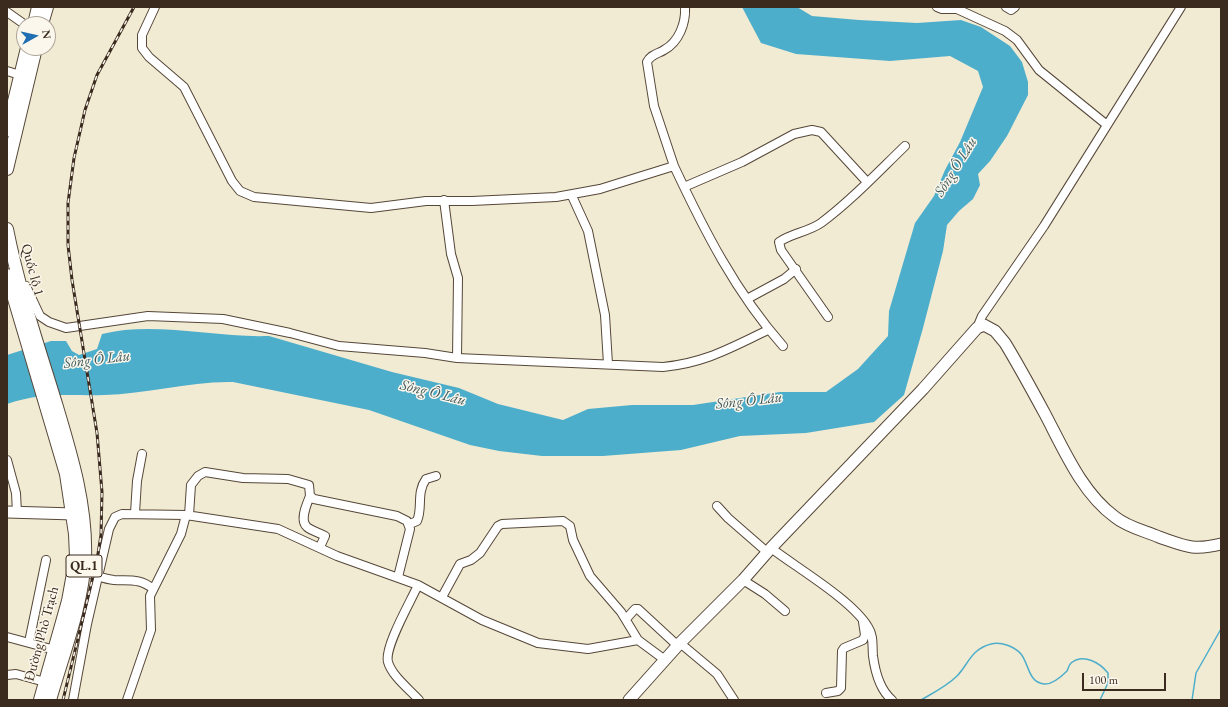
<!DOCTYPE html>
<html>
<head>
<meta charset="utf-8">
<style>
  body { margin:0 }
  #map { position:relative; width:1228px; height:707px; overflow:hidden; background:#f2ebd3; font-family:"EB Garamond",serif }
  canvas { display:block }
  .frame { position:absolute; inset:0; border:8px solid #3b2a1e; pointer-events:none }
  .north { position:absolute; left:16px; top:16px; width:40px; height:40px; box-sizing:border-box; background:#fbf7ec; border:1px solid #aea59a; border-radius:50%; rotate:82deg; font-size:11px; font-weight:700; line-height:16px; text-align:center; color:#3b2a1e }
  .north::after { content:''; display:block; margin:auto; width:14px; height:18px; background:#1f6fb2; clip-path:polygon(50% 0,100% 100%,50% 72%,0 100%) }
  .scale { position:absolute; left:1082px; top:673px; width:84px; height:18px; box-sizing:border-box; border:2px solid #3b2a1e; border-top:0; padding-left:5px; font-size:12px; line-height:14px; white-space:nowrap; color:#3b2a1e; -webkit-text-stroke:3px #fbf7ec; paint-order:stroke }
</style>
</head>
<body>
<div id="map">
<canvas width="1228" height="707"></canvas>
<div class="frame"></div>
<div class="north">N</div>
<div class="scale">100 m</div>
</div>
<script>
const c = document.querySelector('canvas').getContext('2d');
c.lineJoin = 'round';
function fillPath(path, color) {
  c.fillStyle = color;
  c.fill(path, 'evenodd');
}
function stroke(path, color, width, dash) {
  c.strokeStyle = color;
  c.lineWidth = width;
  c.lineCap = dash ? 'butt' : 'round';
  c.setLineDash(dash || []);
  c.stroke(path);
}
function drawText(font, color, halo, rows, align = 'center') {
  c.font = font + ' "EB Garamond",serif';
  c.lineWidth = 3;
  c.setLineDash([]);
  c.textBaseline = 'middle';
  c.strokeStyle = halo;
  c.fillStyle = color;
  for (const [text, x, y, turn = 0] of rows) {
    c.save();
    c.translate(x, y);
    c.rotate((+turn || 0) * Math.PI / 180);
    c.textAlign = isNaN(turn) ? turn : align;
    if (halo) c.strokeText(text, 0, 0);
    c.fillText(text, 0, 0);
    c.restore();
  }
}
const water = new Path2D(`
  M742,7H797L812,16L859,20L917,23L961,20L981,27L1010,46L1022,62L1028,82V95L1007,136L990,161L978,174L980,185L973,199L959,211L947,225L943,251L923,328L904,395L874,422L806,433L740,436L681,450L603,456H542L499,451L470,445L369,410L233,382C190,381 147,394 104,395C69,396 42,392 7,404V355L51,341H66L72,351L79,355L97,349L102,334C154,321 215,338 269,336L392,372L459,388L498,404L563,420L588,409L632,405H693L780,392H826L858,369L888,336L889,311L915,223L934,196L945,170L960,142L983,87L978,71L950,56L890,61L796,54L761,43Z`);
const stream = new Path2D(`
  M921,700C933,693 947,686 957,676C968,665 971,649 991,644C1001,641 1015,647 1021,654C1029,664 1028,682 1044,684C1052,685 1062,676 1067,671C1068,669 1069,665 1071,663C1084,653 1100,663 1108,673V683L1100,700
  M1192,700L1196,673L1221,629`);
const minor = new Path2D(`
  M155,7L142,35V48L149,57L184,87L232,181L240,191L254,197L371,208L426,201H472L556,197L600,189L674,166L654,106L647,62C651,54 658,54 664,50C679,42 686,23 685,7
  M937,7L942,9H957L958,7
  M1006,7L1011,10L1015,7
  M957,9L1005,31L1017,40L1039,70L1107,125
  M7,12L24,24
  M7,71L20,75
  M674,166C704,230 736,293 783,346
  M684,187L742,162L794,134L812,130L821,132L867,182
  M572,196L588,231L605,315L608,364
  M444,200L451,254L458,278L457,358
  M26,286L40,316L49,322L66,328L148,316L223,319L290,333L339,346L425,353L457,358L663,367C705,363 730,348 768,330
  M747,299L784,279L796,269
  M828,317L781,250L779,242C792,233 808,232 821,223C851,201 878,172 905,146
  M977,328L982,316L1044,226L1181,7
  M7,460L16,493L17,513
  M310,496C307,504 299,520 307,527C312,531 320,533 325,536L320,547
  M717,506L728,518L767,552
  M135,513L137,481L142,454
  M189,515L191,485L198,476L205,472L243,478L288,479L309,485L310,496L314,499L397,516L407,521L410,529L398,577
  M410,524L417,521C423,508 416,493 426,479L436,476
  M771,548C797,568 852,600 868,627C874,636 872,646 873,656C875,671 880,690 892,700
  M83,572C93,574 104,579 114,580C129,581 140,578 153,589
  M743,580L765,594L785,611
  M418,585C411,601 384,647 388,662C392,676 409,689 419,700
  M442,597L460,564L471,560L480,553L498,526L502,524L563,521L570,526L573,540L590,576L621,612L638,640
  M626,619L635,609H638L678,646
  M7,637L55,650
  M29,642L46,560
  M680,643L717,674L734,700
  M7,675L16,674L45,682
  M826,693L838,691L841,688L842,651L844,648L863,640L865,635L863,622
  M73,700L87,624L109,529L115,517L122,514L186,515L278,529L337,556L418,585L482,620L538,643L588,649L638,640L665,660
  M127,700L151,630L150,596L181,534L186,515`);
const major = new Path2D(`
  M7,512L74,514
  M629,700L680,643L743,580L771,548L923,389L977,328L984,325L995,331L1005,343C1019,366 1032,390 1045,414C1064,450 1082,493 1115,517C1127,527 1145,531 1159,537C1185,546 1193,551 1221,544`);
const highway = new Path2D(`
  M34,24L38,7
  M42,24L47,7
  M7,130L27,48
  M7,169L36,48
  M7,229C19,290 39,348 57,407C72,457 87,507 85,559C82,607 63,654 50,700
  M7,275L66,474L75,534L76,557L68,601L40,700`);
const rail = new Path2D(`
  M63,700L97,560L101,535L102,492L97,433L72,280L68,245V203L74,158L85,110L97,75L134,7`);
const shields = [
  [84,566,36]
];
const shieldNames = [
  ["QL.1",84,566]
];
const streetNames = [
  ["Quốc lộ 1",32,270,75],
  ["Đường Phò Trạch",42,634,-75]
];
const waterNames = [
  ["Sông Ô Lâu",956,167,-58],
  ["Sông Ô Lâu",97,360,-7],
  ["Sông Ô Lâu",433,393,14],
  ["Sông Ô Lâu",749,401,-6]
];
fillPath(water, '#4daecc');
stroke(stream, '#4daecc', 1.5);
stroke(minor, '#564739', 10);
stroke(major, '#564739', 13);
stroke(highway, '#564739', 14);
stroke(minor, '#fff', 8);
stroke(major, '#fff', 11);
stroke(highway, '#fff', 12);
stroke(rail, '#3b2a1e', 3);
stroke(rail, '#fbf7ec', 1.5, [4.5]);
for (const [x, y, w] of shields) {
  const box = new Path2D();
  box.roundRect(x - w / 2, y - 11, w, 22, 3);
  c.fillStyle = '#fbf7ec';
  c.fill(box);
  stroke(box, '#3b2a1e', 1);
}
drawText('bold 13px', '#3b2a1e', null, shieldNames);
drawText('14px', '#3b2a1e', '#fbf7ec', streetNames);
drawText('italic 15px', '#41585b', '#fbf7ec', waterNames);
</script>
</body>
</html>
